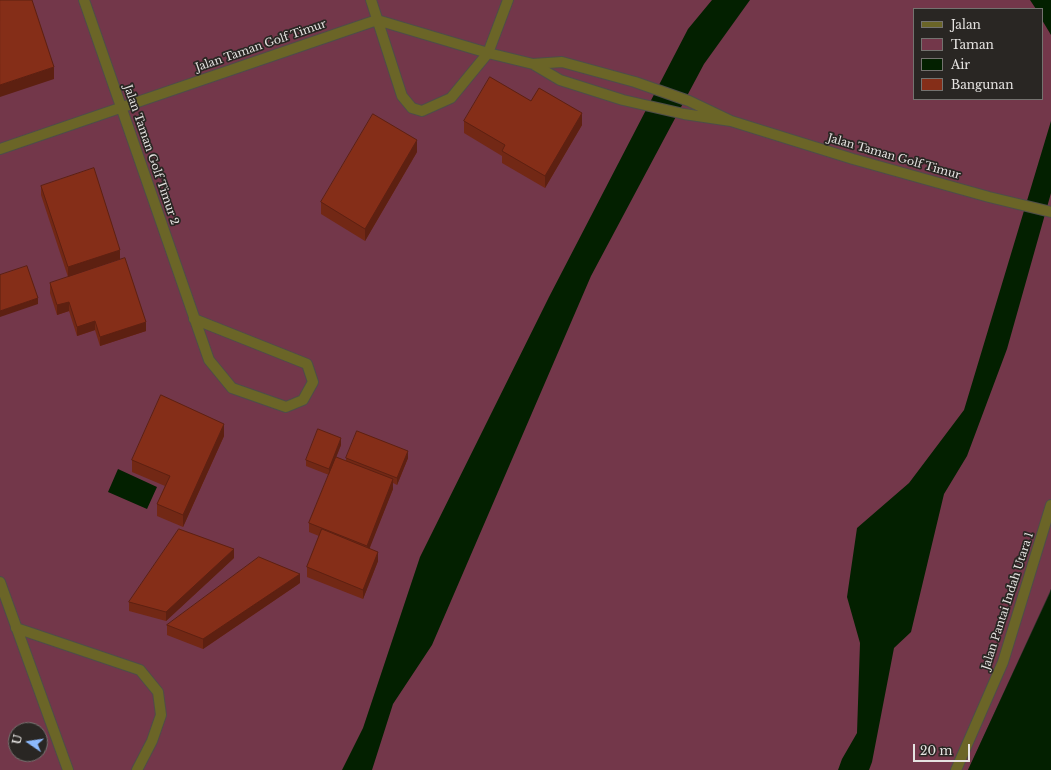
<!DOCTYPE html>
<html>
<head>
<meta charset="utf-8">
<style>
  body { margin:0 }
  #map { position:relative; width:1051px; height:770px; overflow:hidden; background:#33302c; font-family:"Libre Baskerville",serif }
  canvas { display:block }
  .legend { position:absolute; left:913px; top:8px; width:130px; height:92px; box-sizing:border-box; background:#292623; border:1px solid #74726f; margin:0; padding:5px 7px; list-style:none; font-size:12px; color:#e5e3e1 }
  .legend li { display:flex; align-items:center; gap:8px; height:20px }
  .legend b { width:20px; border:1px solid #74726f }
  .north { position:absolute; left:8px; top:722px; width:40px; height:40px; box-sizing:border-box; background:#292623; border:1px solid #74726f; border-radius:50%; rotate:283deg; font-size:11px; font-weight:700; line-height:16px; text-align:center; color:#e5e3e1 }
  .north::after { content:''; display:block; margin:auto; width:14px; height:18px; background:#8cb9fc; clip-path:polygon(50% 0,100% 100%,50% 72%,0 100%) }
  .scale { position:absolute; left:913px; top:744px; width:57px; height:18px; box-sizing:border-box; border:2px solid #e5e3e1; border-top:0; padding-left:5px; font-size:12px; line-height:14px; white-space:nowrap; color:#e5e3e1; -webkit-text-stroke:3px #292623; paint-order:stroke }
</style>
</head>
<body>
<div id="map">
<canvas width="1051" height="770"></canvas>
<ul class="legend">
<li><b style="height:5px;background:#6b6527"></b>Jalan</li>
<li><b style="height:11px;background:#73374a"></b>Taman</li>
<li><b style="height:11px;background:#032000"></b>Air</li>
<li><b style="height:11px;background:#852e18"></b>Bangunan</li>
</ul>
<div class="north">U</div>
<div class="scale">20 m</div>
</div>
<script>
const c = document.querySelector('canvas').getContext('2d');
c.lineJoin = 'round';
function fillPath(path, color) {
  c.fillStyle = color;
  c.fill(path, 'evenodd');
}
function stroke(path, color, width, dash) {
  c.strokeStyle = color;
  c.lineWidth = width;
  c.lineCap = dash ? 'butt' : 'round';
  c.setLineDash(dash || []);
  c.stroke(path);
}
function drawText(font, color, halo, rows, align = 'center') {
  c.font = font + ' "Libre Baskerville",serif';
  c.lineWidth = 3.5;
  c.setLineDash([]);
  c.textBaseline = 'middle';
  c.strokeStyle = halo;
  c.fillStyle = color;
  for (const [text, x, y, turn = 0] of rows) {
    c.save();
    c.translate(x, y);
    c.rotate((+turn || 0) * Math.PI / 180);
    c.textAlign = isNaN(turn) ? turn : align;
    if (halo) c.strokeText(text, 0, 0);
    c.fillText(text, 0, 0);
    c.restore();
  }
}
const green = new Path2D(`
  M0,0H1051V589L968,770H0ZM914,9H1042V99H914ZM16,730H40V754H16Z`);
const water = new Path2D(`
  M712,0H750L704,64L591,276L432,645L393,704L372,770H342L363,728L420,557L549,297L688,29Z
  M1030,0H1051V35L1042,20V9H1036Z
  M1051,121V193L1007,349L967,456L944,494L911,632L894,648L872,762L869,770H838L842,759L857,733L860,643L847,597L857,528L909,483L964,410Z
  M118,469L157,487L147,509L108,492Z
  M1051,589V770H968L1050,593Z`);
const street = new Path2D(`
  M84,0L209,360L232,388L286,407L303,400L313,382L307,364L194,319
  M371,0L402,96L412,108L422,111L451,98L488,53L508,0
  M533,64L562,62L635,82L689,101L731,121L853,159L989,197L1051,212
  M0,149L377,20L488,53L533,64L560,80L623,100L684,114L731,121
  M0,582L68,770
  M16,628L140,670L158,692L161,715L152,741L137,770
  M956,770L1003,662L1051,505`);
const wall = new Path2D(`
  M531,101L582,125L545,188L502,163V156L464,133V121Z
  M417,152L365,241L321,214V202Z
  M41,186L120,259L68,277L41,195Z
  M50,283L146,331L100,346L95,330L77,336L69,311L57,315L50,293Z
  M224,436L183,527L157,516V504L165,486L132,472V460Z
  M341,445L336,457L346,461V458H408L397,485L393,483V489L369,548L378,561L363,599L307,577V567L319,536L309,532V523L329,475L306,466V460Z
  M234,558L166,621L129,611V602Z
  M300,583L203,649L167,635V625Z`);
const shadedWall = new Path2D(`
  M54,67V79L0,97V85Z
  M582,113V125L545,188V176Z
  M417,140V152L365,241V229Z
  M120,250V259L68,277V267Z
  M38,298V304L0,317V311Z
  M69,302V311L57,315V305Z
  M95,321V330L77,336V327Z
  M146,322V331L100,346V337Z
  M224,424V436L183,527V515Z
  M341,438V445L329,475V469Z
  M408,451V458L397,485V478Z
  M393,479V489L367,555V546Z
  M234,549V558L166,621V612Z
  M378,552V561L363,599V590Z
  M300,574V583L203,649V639Z`);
const building = new Path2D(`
  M0,0H32L54,67L0,85Z
  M490,77L531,101L539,88L582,113L545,176L502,151L505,145L464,121Z
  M373,114L417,140L365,229L321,202Z
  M94,168L120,250L68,267L41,186Z
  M125,258L146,322L100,337L95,321L77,327L69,302L57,305L50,283Z
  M27,266L38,298L0,311V275Z
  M161,395L224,424L183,515L157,504L170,476L132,460Z
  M318,429L341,438L329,469L306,460Z
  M357,431L408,451L397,478L346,458Z
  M336,457L393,479L367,546L309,523Z
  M179,529L234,549L166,612L129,602Z
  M322,529L378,552L363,590L307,567Z
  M259,557L300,574L203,639L167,625Z`);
const streetNames = [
  ["Jalan Taman Golf Timur",261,46,-19],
  ["Jalan Taman Golf Timur 2",151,155,71],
  ["Jalan Taman Golf Timur",894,157,16],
  ["Jalan Pantai Indah Utara 1",1008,601,-72]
];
fillPath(green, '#73374a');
fillPath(water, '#032000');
stroke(street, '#4f4d49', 12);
stroke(street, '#6b6527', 10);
fillPath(wall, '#722815');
fillPath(shadedWall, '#5d2011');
fillPath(building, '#852e18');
stroke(building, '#5d2011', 1);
drawText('11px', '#e5e3e1', '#292623', streetNames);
</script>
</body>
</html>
